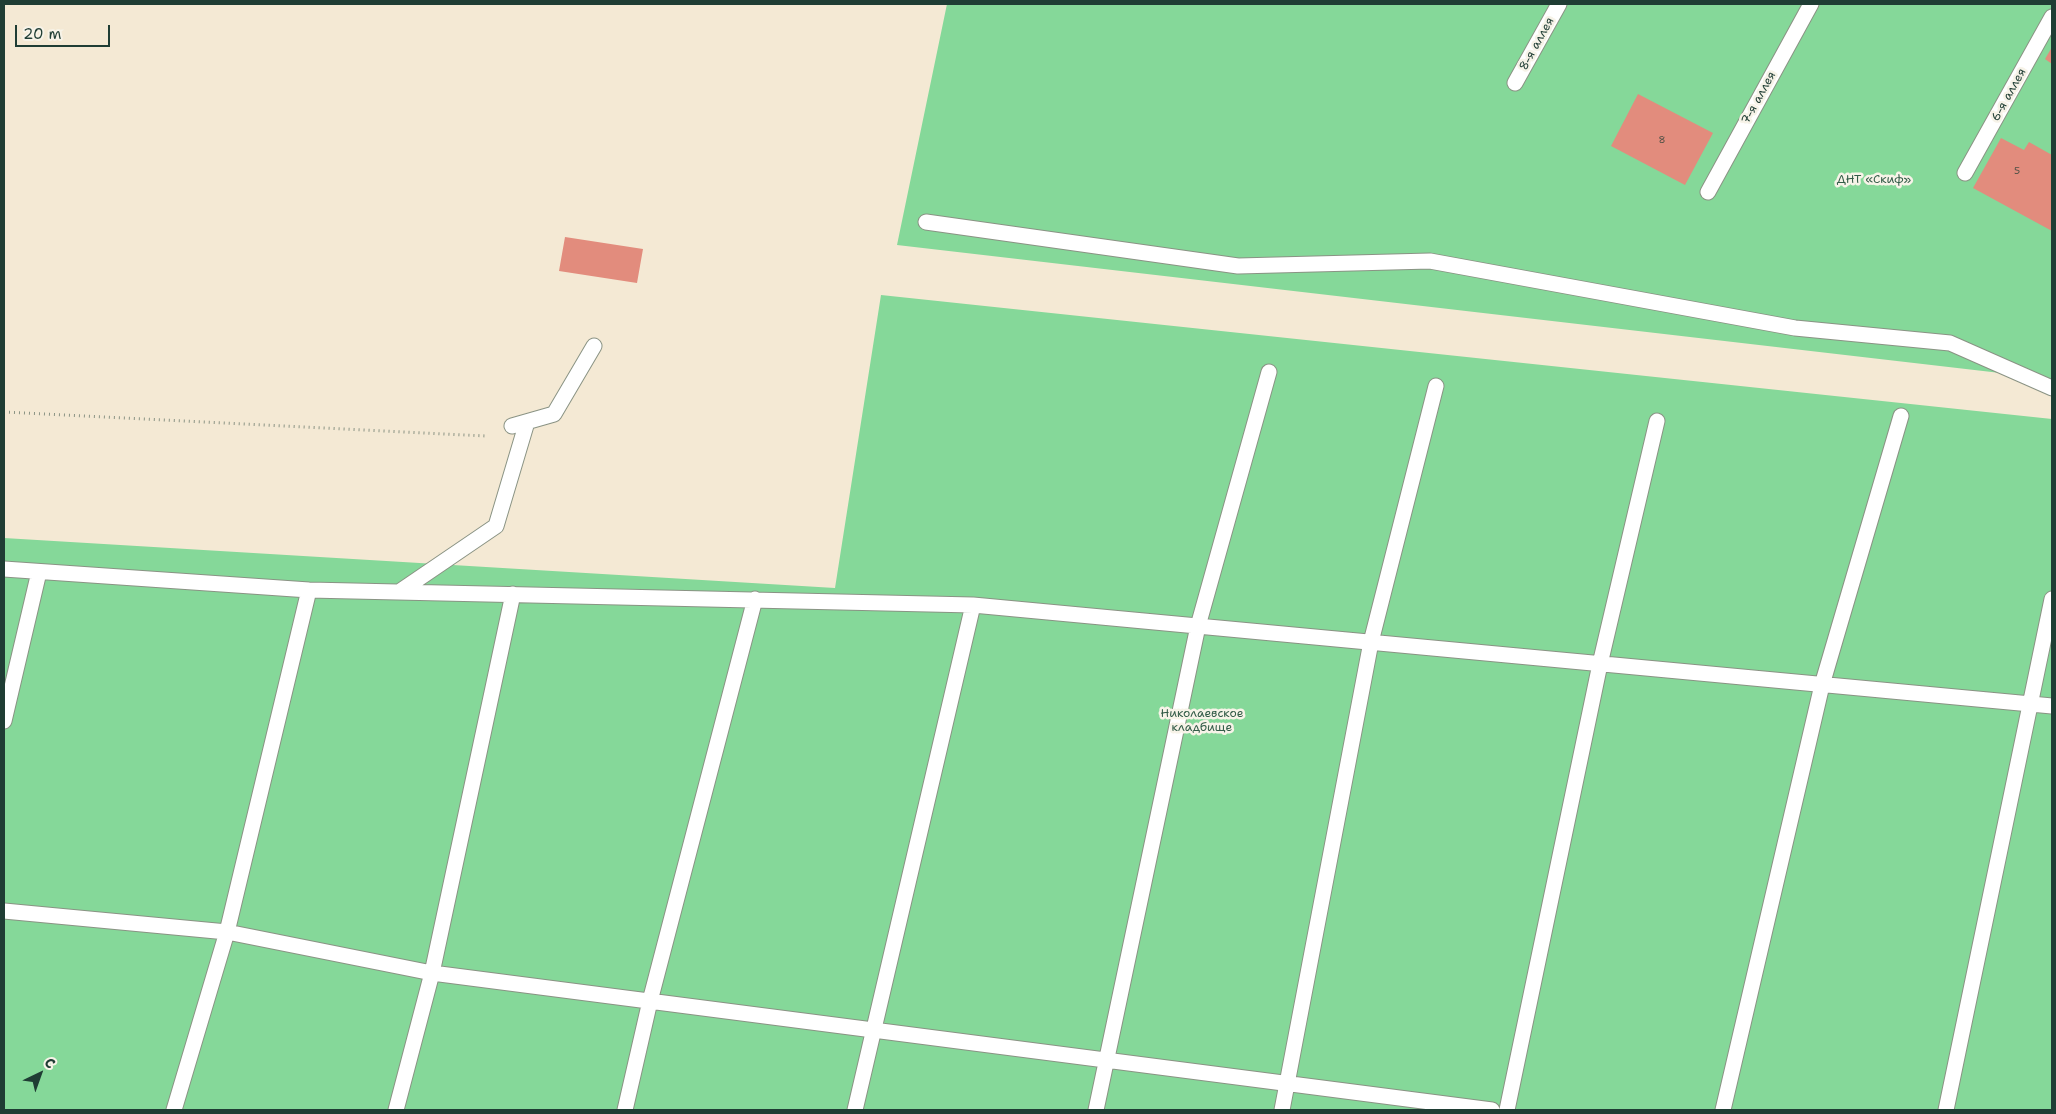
<!DOCTYPE html>
<html>
<head>
<meta charset="utf-8">
<style>
  body { margin:0 }
  #map { position:relative; width:2056px; height:1114px; overflow:hidden; background:#f4e9d4; font-family:"Shantell Sans",sans-serif }
  canvas { display:block }
  .frame { position:absolute; inset:0; border:5px solid #1f3d34; pointer-events:none }
  .north { position:absolute; left:15px; top:1049px; width:50px; height:50px; -webkit-text-stroke:4px #f7f3e8; paint-order:stroke; rotate:42deg; font-size:14px; font-weight:700; line-height:20px; text-align:center; color:#1f3d34 }
  .north::after { content:''; display:block; margin:auto; width:18px; height:22px; background:#1f3d34; clip-path:polygon(50% 0,100% 100%,50% 72%,0 100%) }
  .scale { position:absolute; left:15px; top:25px; width:95px; height:22px; box-sizing:border-box; border:2px solid #1f3d34; border-top:0; padding-left:6px; font-size:15px; line-height:18px; white-space:nowrap; color:#1f3d34; -webkit-text-stroke:4px #f7f3e8; paint-order:stroke }
</style>
</head>
<body>
<div id="map">
<canvas width="2056" height="1114"></canvas>
<div class="frame"></div>
<div class="north">С</div>
<div class="scale">20 m</div>
</div>
<script>
const c = document.querySelector('canvas').getContext('2d');
c.lineJoin = 'round';
function fillPath(path, color) {
  c.fillStyle = color;
  c.fill(path, 'evenodd');
}
function stroke(path, color, width, dash) {
  c.strokeStyle = color;
  c.lineWidth = width;
  c.lineCap = dash ? 'butt' : 'round';
  c.setLineDash(dash || []);
  c.stroke(path);
}
function drawText(font, color, halo, rows, align = 'center') {
  c.font = font + ' "Shantell Sans",sans-serif';
  c.lineWidth = 5;
  c.setLineDash([]);
  c.textBaseline = 'middle';
  c.strokeStyle = halo;
  c.fillStyle = color;
  for (const [text, x, y, turn = 0] of rows) {
    c.save();
    c.translate(x, y);
    c.rotate((+turn || 0) * Math.PI / 180);
    c.textAlign = isNaN(turn) ? turn : align;
    if (halo) c.strokeText(text, 0, 0);
    c.fillText(text, 0, 0);
    c.restore();
  }
}
const green = new Path2D(`
  M947,4H2052V379L897,245Z
  M881,295L2052,419V1110H4V538L835,588Z`);
const building = new Path2D(`
  M2052,47V64L2045,59Z
  M1638,94L1713,133L1685,185L1611,146Z
  M2001,138L2024,150L2029,142L2052,155V231L1973,188Z
  M565,237L643,249L637,283L559,271Z`);
const path = new Path2D(`
  M4,412L486,436`);
const lane = new Path2D(`
  M1515,83L1559,4
  M1965,173L2052,17
  M1708,192L1811,4
  M926,222L1238,266L1430,261L1795,328L1950,343L2052,388
  M512,426L554,414L594,346
  M4,569L309,590L973,605L2052,706
  M399,592L496,526L527,422
  M4,721L39,572
  M4,911L227,932L432,973L1492,1110
  M174,1110L227,932L309,590
  M396,1110L432,973L513,594
  M625,1110L650,1001L755,599
  M855,1110L973,605
  M1096,1110L1198,626L1269,372
  M1282,1110L1371,642L1436,386
  M1507,1110L1600,664L1657,421
  M1723,1110L1822,685L1901,416
  M1946,1110L2052,599`);
const numberNames = [
  ["8",1662,140],
  ["5",2017,171]
];
const streetNames = [
  ["8-я аллея",1537,44,-61],
  ["6-я аллея",2009,95,-61],
  ["7-я аллея",1759,98,-61]
];
const parkNames = [
  ["ДНТ «Скиф»",1874,180],
  ["Николаевское",1202,714],
  ["кладбище",1202,728]
];
fillPath(green, '#85d899');
fillPath(building, '#e28c7d');
stroke(lane, '#8a9384', 17);
stroke(path, '#8a9384', 3, [1, 4]);
stroke(lane, '#fff', 15);
drawText('10px', '#505146', null, numberNames);
drawText('12px', '#1f3d34', '#f7f3e8', streetNames);
drawText('12px', '#335c48', '#f7f3e8', parkNames);
</script>
</body>
</html>
